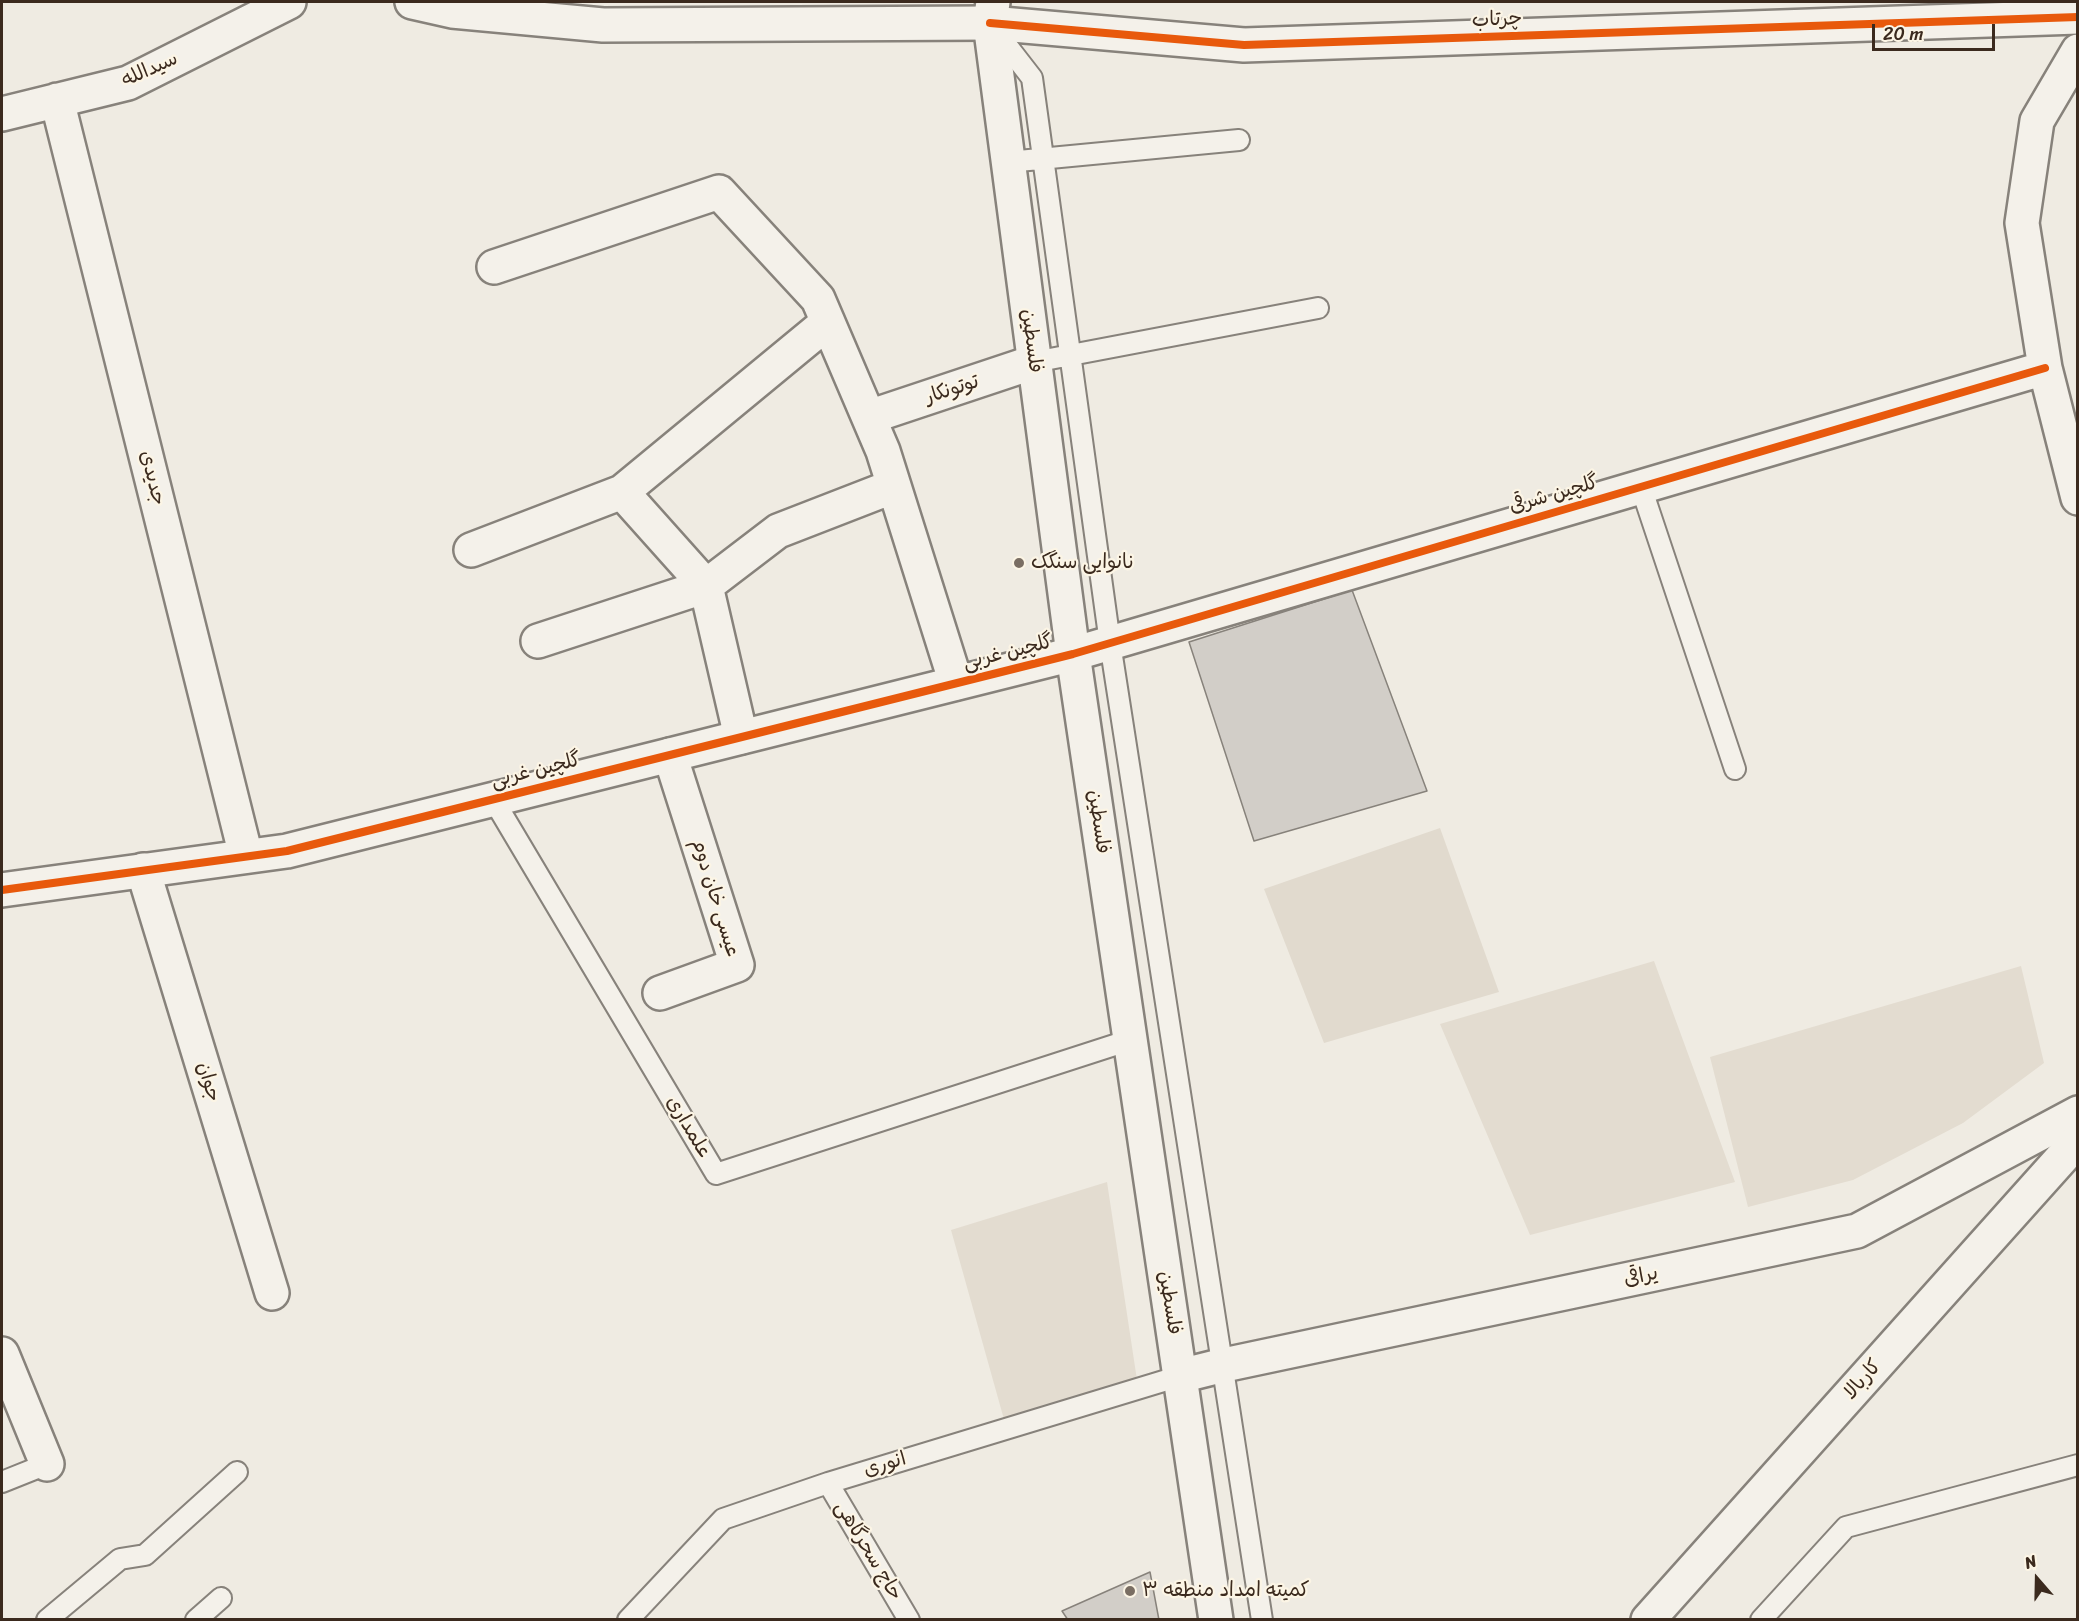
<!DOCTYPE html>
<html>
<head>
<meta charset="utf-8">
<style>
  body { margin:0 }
  #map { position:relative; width:2079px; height:1621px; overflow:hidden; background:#efebe2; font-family:Sriracha,sans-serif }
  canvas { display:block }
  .frame { position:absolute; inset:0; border:3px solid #3b2a1e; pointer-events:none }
  .north { position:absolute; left:2007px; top:1549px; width:60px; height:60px; -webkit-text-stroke:4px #fcf5e5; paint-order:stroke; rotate:340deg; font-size:16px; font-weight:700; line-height:24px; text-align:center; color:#3b2a1e }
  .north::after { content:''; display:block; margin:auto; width:21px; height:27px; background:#3b2a1e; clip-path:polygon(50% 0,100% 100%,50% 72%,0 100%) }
  .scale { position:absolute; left:1872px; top:24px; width:123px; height:27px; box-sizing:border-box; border:3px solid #3b2a1e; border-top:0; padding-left:8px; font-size:18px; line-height:21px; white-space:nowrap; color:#3b2a1e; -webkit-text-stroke:4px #fcf5e5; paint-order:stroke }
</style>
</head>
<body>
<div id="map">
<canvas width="2079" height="1621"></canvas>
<div class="frame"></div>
<div class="north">N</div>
<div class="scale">20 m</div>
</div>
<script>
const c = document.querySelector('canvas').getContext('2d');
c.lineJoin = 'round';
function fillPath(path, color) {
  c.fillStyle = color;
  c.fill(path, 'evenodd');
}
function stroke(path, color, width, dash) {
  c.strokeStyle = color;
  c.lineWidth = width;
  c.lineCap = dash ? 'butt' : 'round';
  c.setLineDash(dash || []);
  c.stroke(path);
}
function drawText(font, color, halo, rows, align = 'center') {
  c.font = font + ' Sriracha,"Playpen Sans Arabic",sans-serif';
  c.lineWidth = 4.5;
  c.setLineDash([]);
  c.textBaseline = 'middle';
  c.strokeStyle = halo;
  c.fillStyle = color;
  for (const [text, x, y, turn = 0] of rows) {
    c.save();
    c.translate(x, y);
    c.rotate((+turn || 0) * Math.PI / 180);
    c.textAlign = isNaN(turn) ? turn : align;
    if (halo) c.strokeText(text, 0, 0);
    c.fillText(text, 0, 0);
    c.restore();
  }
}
const built = new Path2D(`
  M1654,961L1735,1182L1530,1235L1440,1024Z
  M2021,966L2044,1063L1963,1123L1853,1180L1748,1207L1710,1057Z
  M1107,1182L1137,1380L1005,1423L951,1230Z`);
const green = new Path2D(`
  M1440,828L1499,992L1324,1043L1264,889Z`);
const building = new Path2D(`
  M1352,590L1427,791L1254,841L1189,642Z
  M1150,1572L1159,1620H1068L1062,1611Z`);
const lane = new Path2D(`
  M994,29L1032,78L1110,643L1262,1620
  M1008,162L1239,140
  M1034,362L1318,308
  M1641,487L1735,769
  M493,799L716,1174L1130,1040
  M2,1482L47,1464
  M828,1483L909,1620
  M47,1620L120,1559L145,1555L237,1472
  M196,1620L221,1598
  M628,1620L723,1519L828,1483L1180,1376
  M1761,1620L1846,1527L2078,1465`);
const street = new Path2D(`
  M990,23L1244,45L2078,17
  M57,100L246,856
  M2,114L128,83L289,2
  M494,267L719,192L818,299L883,451L956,683
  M869,417L1034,362
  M622,492L706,586L741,737
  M471,550L622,492L828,322
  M538,641L706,586L778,531L894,486
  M143,870L272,1293
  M660,993L737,965L670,755
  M2,1354L47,1464
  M1180,1376L1224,1365L1857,1231L2078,1113`);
const secondary = new Path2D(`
  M2078,51L2037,121L2022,223L2045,368L2078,498
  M2,890L287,851L1073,654L2045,368
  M1648,1620L2078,1140`);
const primary = new Path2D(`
  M993,2L990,23L1073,654L1216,1620`);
const highway = new Path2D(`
  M412,2L452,11L603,25L990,23`);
const cycleway = new Path2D(`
  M990,23L1244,45L2078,17
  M2,890L287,851L1073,654L2045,368`);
const markers = [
  [1019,563,6,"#7a6e63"],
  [1130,1591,6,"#7a6e63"]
];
const streetNames = [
  ["چرتاب",1497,20,-2],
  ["سیدالله",150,70,-24],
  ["فلسطین",1031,341,83],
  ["توتونکار",952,390,-18],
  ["جدیدی",152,478,76],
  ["گلچین شرقی",1554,495,-16],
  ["گلچین غربی",1008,653,-14],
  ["گلچین غربی",536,771,-14],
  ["فلسطین",1098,822,82],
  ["عیسی خان دوم",715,898,73],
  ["جوان",208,1082,73],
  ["علمداری",688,1127,59],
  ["یراقی",1641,1277,-12],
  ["فلسطین",1169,1303,81],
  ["کاربالا",1863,1380,-48],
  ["انوری",885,1465,-17],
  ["حاج سحرگاهی",868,1551,59]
];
const poiNames = [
  ["نانوایی سنگک",1031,563],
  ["کمیته امداد منطقه ۳",1142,1591]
];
fillPath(built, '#e3dcd0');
fillPath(green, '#e1dace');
fillPath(building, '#d2cec8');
stroke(building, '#87827b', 1.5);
stroke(lane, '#87827b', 24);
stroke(street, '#87827b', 38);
stroke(secondary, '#87827b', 38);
stroke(primary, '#87827b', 38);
stroke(highway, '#87827b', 38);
stroke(lane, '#f4f1ea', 20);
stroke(street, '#f4f1ea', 33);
stroke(secondary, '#f4f1ea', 33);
stroke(primary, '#f4f1ea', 33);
stroke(highway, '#f4f1ea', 33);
stroke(cycleway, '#e8590c', 8);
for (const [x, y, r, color] of markers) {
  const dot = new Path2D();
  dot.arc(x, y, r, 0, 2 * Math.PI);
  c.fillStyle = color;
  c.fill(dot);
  stroke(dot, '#fcf5e5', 2);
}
drawText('20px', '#3b2a1e', '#fcf5e5', streetNames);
drawText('20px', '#3b2a1e', '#fcf5e5', poiNames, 'left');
</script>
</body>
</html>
